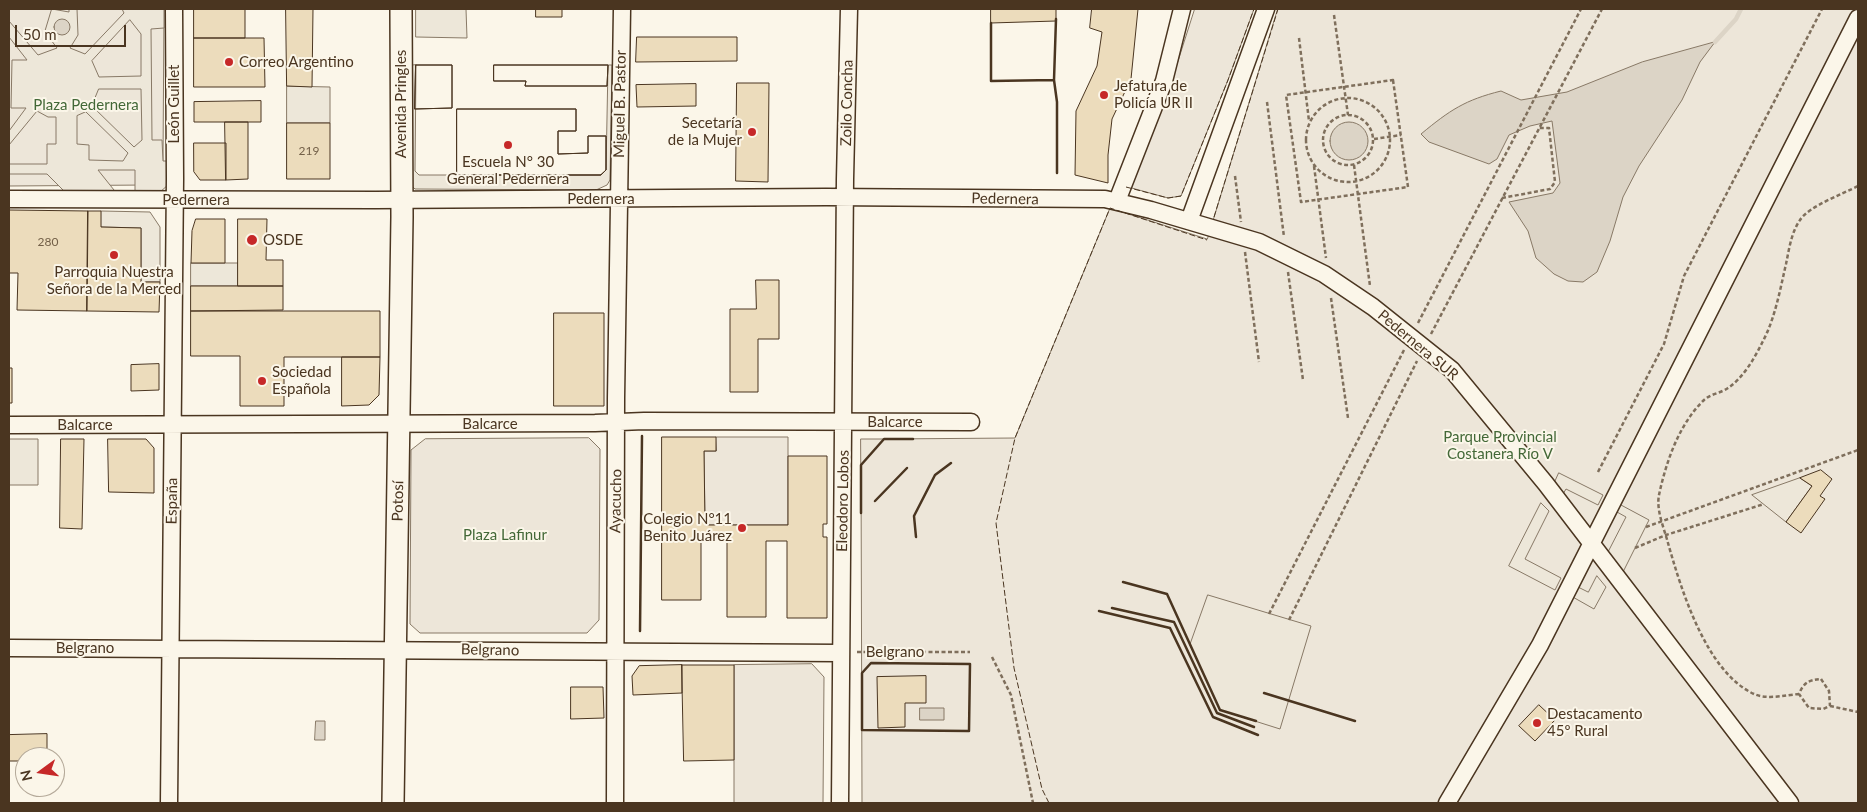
<!DOCTYPE html>
<html>
<head>
<meta charset="utf-8">
<style>
  body { margin:0 }
  #map { position:relative; width:1867px; height:812px; overflow:hidden; background:#fbf6e9; font-family:Lato,sans-serif }
  canvas { display:block }
  .frame { position:absolute; inset:0; border:10px solid #4a3520; pointer-events:none }
  .north { position:absolute; left:15px; top:747px; width:50px; height:50px; box-sizing:border-box; background:#fbf6e9; border:1px solid #b4a999; border-radius:50%; rotate:256deg; font-size:14px; font-weight:700; line-height:20px; text-align:center; color:#4a3520 }
  .north::after { content:''; display:block; margin:auto; width:18px; height:22px; background:#c62828; clip-path:polygon(50% 0,100% 100%,50% 72%,0 100%) }
  .scale { position:absolute; left:15px; top:25px; width:111px; height:22px; box-sizing:border-box; border:2px solid #4a3520; border-top:0; padding-left:6px; font-size:15px; line-height:18px; white-space:nowrap; color:#4a3520; -webkit-text-stroke:4px #fbf6e9; paint-order:stroke }
</style>
</head>
<body>
<div id="map">
<canvas width="1867" height="812"></canvas>
<div class="frame"></div>
<div class="north">N</div>
<div class="scale">50 m</div>
</div>
<script>
const c = document.querySelector('canvas').getContext('2d');
c.lineJoin = 'round';
function fillPath(path, color) {
  c.fillStyle = color;
  c.fill(path, 'evenodd');
}
function stroke(path, color, width, dash) {
  c.strokeStyle = color;
  c.lineWidth = width;
  c.lineCap = dash ? 'butt' : 'round';
  c.setLineDash(dash || []);
  c.stroke(path);
}
function drawText(font, color, halo, rows, align = 'center') {
  c.font = font + ' Lato,sans-serif';
  c.lineWidth = 4;
  c.setLineDash([]);
  c.textBaseline = 'middle';
  c.strokeStyle = halo;
  c.fillStyle = color;
  for (const [text, x, y, turn = 0] of rows) {
    c.save();
    c.translate(x, y);
    c.rotate((+turn || 0) * Math.PI / 180);
    c.textAlign = isNaN(turn) ? turn : align;
    if (halo) c.strokeText(text, 0, 0);
    c.fillText(text, 0, 0);
    c.restore();
  }
}
const green = new Path2D(`
  M9,9H164L163,161L148,185L9,186Z
  M1195,9H1254L1228,80L1181,196L1168,198L1128,187L1170,86Z
  M1278,9H1858V803H862L861,465L884,439L1015,438L1110,208L1207,239Z
  M716,437H788V525H705L704,451H716Z
  M589,438L600,449L599,620L587,633H420L410,624L411,450L425,439Z
  M812,664L824,677L823,803H734V665Z`);
const parking = new Path2D(`
  M52,9L69,12V9H77L78,35L70,48L85,54L124,13L122,9H164V28L151,29L152,140H162L163,161H168L169,184L159,193H135V170H98L122,200L72,199L47,174H9V164H47V144H56V117H48L37,111L9,145V131L26,108H11L12,60H27L9,37V21L38,55L57,48L45,32ZM130,20L141,34V76L99,77L92,61ZM99,89H141L142,140L134,147L92,106ZM86,112L128,153L123,161L89,160V145L77,144V116Z
  M416,9H466L467,38L416,37Z
  M416,65L415,171L419,175H600L606,170L608,65H612L610,180L607,185L596,190L415,189L410,184L407,66Z
  M287,86L330,87V123H287Z
  M101,211L150,212L160,227V282H141V228L101,227Z
  M191,263H238V286H191Z
  M9,439H38V485H9Z
  M861,439H884L861,465Z
  M1559,473L1603,495L1598,505L1566,489L1563,494L1554,484Z
  M1800,478L1812,486L1786,522L1752,495Z
  M1541,503L1549,511L1525,559L1561,578L1555,590L1509,566Z
  M1621,505L1649,520L1622,574L1608,552L1626,517L1617,512Z
  M1597,576L1606,587L1594,609L1571,596L1576,586L1588,592Z
  M1208,595L1311,626L1280,729L1220,710L1190,645Z`);
const water = new Path2D(`
  M54 27a8 8 0 1 1 16 0a8 8 0 1 1-16 0Z
  M1715,42L1700,62L1682,100L1639,166L1623,197L1610,241L1597,272L1583,282L1568,281L1554,274L1536,258L1528,231L1509,202L1553,193L1560,183L1552,121L1530,126L1509,135L1497,159L1489,164L1429,142L1421,134C1450,110 1465,100 1501,91L1521,100L1567,92L1642,62Z
  M1330 141a19 19 0 1 1 38 0a19 19 0 1 1-38 0Z
  M920,708H944V720H920Z
  M316,721H325V740H315Z`);
const stream = new Path2D(`
  M1715,42L1736,19L1741,9`);
const building = new Path2D(`
  M194,9H245V38H194Z
  M286,9H313L312,87L287,86Z
  M536,9H562V17H536Z
  M991,9H1056V21L991,23Z
  M1092,9H1138L1131,79L1112,119L1108,155V183L1075,175L1076,111L1097,66L1102,32L1090,28Z
  M637,37H737V61L636,62Z
  M194,38H264L265,87H194Z
  M416,65H452V108L415,109Z
  M416,65H452V108L415,109Z
  M494,65H608L607,86H525L526,81H494Z
  M494,65H608L607,86H525L526,81H494Z
  M737,83H769L768,182L736,181Z
  M696,84V106L637,107L636,85Z
  M261,101V122H194V102Z
  M457,109H576V131H558V154L588,153V136H606V170L601,175H457Z
  M457,109H576V131H558V154L588,153V136H606V170L601,175H457Z
  M225,122H248V179L226,180Z
  M287,123H330V179H287Z
  M194,143H226V180H200L194,172Z
  M9,210L88,211L87,311L17,310L18,273H9Z
  M88,211H101V227L141,228V282H160L159,312L87,311Z
  M196,219H225V263H191L192,231Z
  M238,219H267L266,260H283V286H238Z
  M756,280H779V339H758V392H730V309H756Z
  M191,286H283V310L191,311Z
  M191,311H380V357H284V406H240V356H191Z
  M554,313H604V406H554Z
  M342,357H380L379,395L369,405L342,406Z
  M159,364V390L131,391V365Z
  M9,368H12V403H9Z
  M662,437H716V451H704L705,525H788V456H827V524H823V537H827V618H787V541H766V617H727V537H701V600H662Z
  M61,439H84L82,529L60,528Z
  M108,439H146L154,448V493L109,492Z
  M1821,470L1832,479L1820,496L1825,499L1801,533L1786,522L1812,486L1800,478Z
  M682,665H734V760L684,761Z
  M682,665V693L633,695L632,676L639,666Z
  M926,676V703H905V727L878,728L877,677Z
  M571,687H603L604,718L571,719Z
  M1539,705L1555,720L1535,741L1519,726Z
  M47,734V757H25V761H9V735Z`);
const path = new Path2D(`
  M1334,15L1348,115
  M1299,38L1309,121
  M1393,80L1408,187L1301,202L1286,95Z
  M1306 140a42 42 0 1 1 84 0a42 42 0 1 1-84 0Z
  M1267,102L1284,237
  M1323 140a25 25 0 1 1 50 0a25 25 0 1 1-50 0Z
  M1374,139L1401,135
  M1354,165L1370,286
  M1314,166L1326,258
  M1235,176L1241,222
  M1502,198L1550,189L1555,182L1549,128H1539
  M1245,252L1259,362
  M1288,272L1303,380
  M1331,298L1348,418
  M1418,323L1581,9
  M1431,334L1602,9
  M1598,472L1664,344L1684,276L1822,9
  M1646,527L1858,450
  M1635,548L1666,535L1764,504
  M1269,614L1404,350
  M1289,620L1417,361
  M857,652H970
  M992,657L1011,695L1033,803
  M1821,679L1829,691L1830,706L1823,709L1809,708L1799,694C1804,682 1809,680 1821,679Z
  M1799,694C1786,695 1767,700 1754,694C1706,672 1681,589 1668,543C1664,528 1656,510 1659,495C1666,462 1679,424 1704,400C1710,394 1721,393 1728,388C1743,378 1754,359 1762,343C1775,319 1780,290 1786,264C1789,250 1791,233 1800,220C1809,206 1843,194 1858,186
  M1830,706L1858,712`);
const minor = new Path2D(`
  M9,199L375,200L826,197L1105,199L1151,210L1259,242L1324,274L1373,307L1452,370L1546,484L1790,803
  M1117,201L1164,81L1182,9
  M1189,221L1266,9
  M9,425L595,423L644,421L971,422
  M9,648L840,653
  M169,803L175,179L174,9
  M615,803L616,398L622,9
  M840,803L845,179L849,9
  M1447,803L1540,645L1858,18`);
const major = new Path2D(`
  M393,803L402,217L401,9`);
const fence = new Path2D(`
  M1126,187L1168,198L1181,196L1228,80L1254,9
  M1214,217L1278,9
  M1049,803L1042,789L1014,668L996,523L1015,438L1110,208L1207,240`);
const wall = new Path2D(`
  M1056,19L1054,80L1057,102V173
  M991,23V81L1054,80
  M875,501L907,468
  M861,513V465L884,439H913
  M916,537L914,516L935,475L951,463
  M1123,582L1167,594L1220,710L1256,721
  M1112,608L1174,622L1217,713L1254,727
  M1099,611L1170,628L1213,717L1258,735
  M640,631L642,436
  M871,663L970,664L969,731L862,730V673Z
  M1264,693L1355,721`);
const markers = [
  [229,62,5,"#c62828"],
  [1104,95,5,"#c62828"],
  [752,132,5,"#c62828"],
  [508,145,5,"#c62828"],
  [252,240,6,"#c62828"],
  [114,255,5,"#c62828"],
  [262,381,5,"#c62828"],
  [742,528,5,"#c62828"],
  [1537,723,5,"#c62828"]
];
const numberNames = [
  ["219",309,151],
  ["280",48,242]
];
const poiNames = [
  ["Correo Argentino",239,62],
  ["Jefatura de",1114,86],
  ["Policía UR II",1114,103],
  ["Secetaría",742,123,"right"],
  ["de la Mujer",742,140,"right"],
  ["Escuela N° 30",508,162,"center"],
  ["General Pedernera",508,179,"center"],
  ["OSDE",263,240],
  ["Parroquia Nuestra",114,272,"center"],
  ["Señora de la Merced",114,289,"center"],
  ["Sociedad",272,372],
  ["Española",272,389],
  ["Colegio N°11",732,519,"right"],
  ["Benito Juárez",732,536,"right"],
  ["Destacamento",1547,714],
  ["45º Rural",1547,731]
];
const streetNames = [
  ["Zoilo Concha",847,103,-89],
  ["León Guillet",174,104,-90],
  ["Avenida Pringles",401,104,-90],
  ["Miguel B. Pastor",620,104,-89],
  ["Pedernera",601,199],
  ["Pedernera",1005,199,1],
  ["Pedernera",196,200],
  ["Pedernera SUR",1418,345,40],
  ["Balcarce",895,422],
  ["Balcarce",490,424],
  ["Balcarce",85,425],
  ["España",172,501,-89],
  ["Potosí",398,501,-89],
  ["Ayacucho",616,501,-89],
  ["Eleodoro Lobos",843,501,-89],
  ["Belgrano",85,648],
  ["Belgrano",490,650,1],
  ["Belgrano",895,652]
];
const parkNames = [
  ["Plaza Pedernera",86,105],
  ["Parque Provincial",1500,437],
  ["Costanera Río V",1500,454],
  ["Plaza Lafinur",505,535]
];
fillPath(green, '#ede6d9');
stroke(green, '#887966', 1);
fillPath(parking, '#ede7d9');
stroke(parking, '#887966', 1);
fillPath(water, '#dcd4c6');
stroke(water, '#887966', 1);
stroke(stream, '#dcd4c6', 4.5);
fillPath(building, '#ecdcbc');
stroke(building, '#4a3520', 1);
stroke(minor, '#4a3520', 19);
stroke(major, '#4a3520', 24);
stroke(path, '#7f6f5c', 2.5, [4, 2.5]);
stroke(minor, '#fbf6e9', 16);
stroke(major, '#fbf6e9', 21);
stroke(fence, '#4a3520', 1, [6, 2.5]);
stroke(wall, '#4a3520', 2.5);
for (const [x, y, r, color] of markers) {
  const dot = new Path2D();
  dot.arc(x, y, r, 0, 2 * Math.PI);
  c.fillStyle = color;
  c.fill(dot);
  stroke(dot, '#fbf6e9', 2);
}
drawText('12px', '#725f47', null, numberNames);
drawText('15px', '#4a3520', '#fbf6e9', poiNames, 'left');
drawText('15px', '#4a3520', '#fbf6e9', streetNames);
drawText('15px', '#436837', '#fbf6e9', parkNames);
</script>
</body>
</html>
